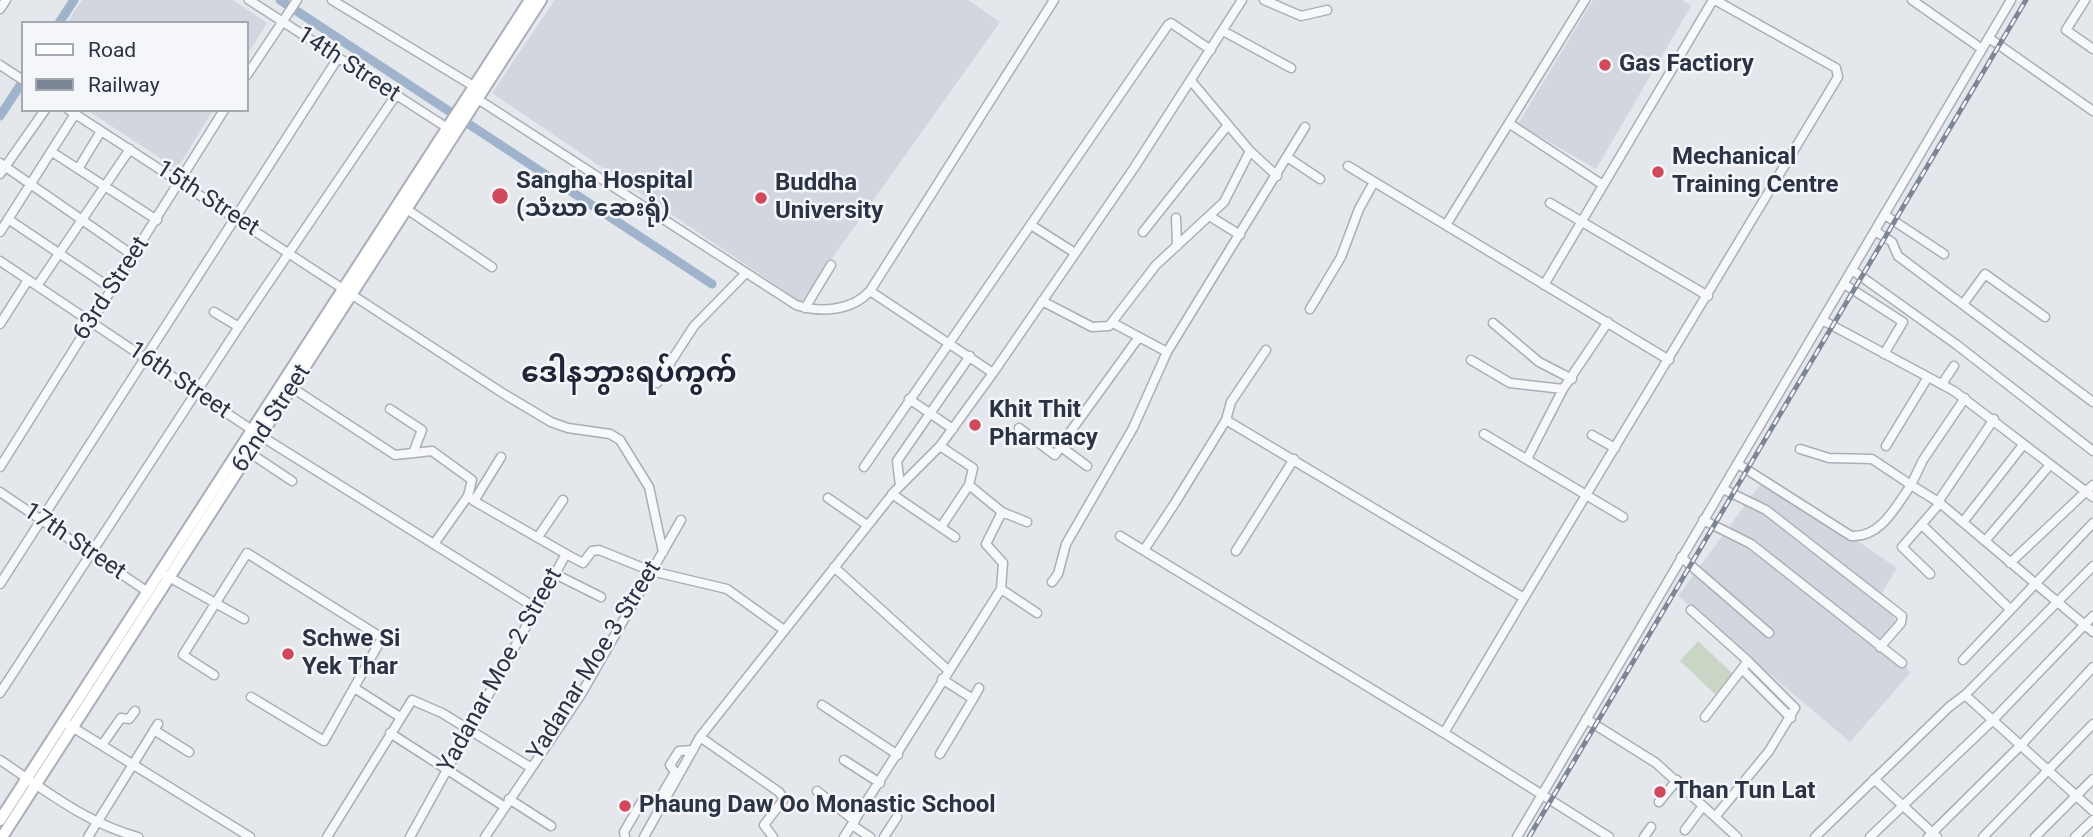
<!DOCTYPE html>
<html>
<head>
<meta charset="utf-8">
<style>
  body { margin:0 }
  #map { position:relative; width:2093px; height:837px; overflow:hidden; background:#e4e7ec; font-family:Roboto,sans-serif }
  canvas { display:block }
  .legend { position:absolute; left:21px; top:21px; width:228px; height:91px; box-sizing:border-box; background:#f4f6f9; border:2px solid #a4a8b1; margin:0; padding:9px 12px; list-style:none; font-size:21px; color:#2b3445 }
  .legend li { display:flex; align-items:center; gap:14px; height:35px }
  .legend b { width:35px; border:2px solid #a4a8b1 }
</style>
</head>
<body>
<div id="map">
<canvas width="2093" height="837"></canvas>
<ul class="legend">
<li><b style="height:9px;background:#fff"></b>Road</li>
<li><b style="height:9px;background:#7d8696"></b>Railway</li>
</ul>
</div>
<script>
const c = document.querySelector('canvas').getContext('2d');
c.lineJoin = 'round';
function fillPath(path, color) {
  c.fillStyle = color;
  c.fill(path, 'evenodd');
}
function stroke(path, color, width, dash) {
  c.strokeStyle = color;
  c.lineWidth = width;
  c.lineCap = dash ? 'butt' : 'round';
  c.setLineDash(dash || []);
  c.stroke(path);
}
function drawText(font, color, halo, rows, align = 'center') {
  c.font = font + ' Roboto,"Noto Sans Myanmar",sans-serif';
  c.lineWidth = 5;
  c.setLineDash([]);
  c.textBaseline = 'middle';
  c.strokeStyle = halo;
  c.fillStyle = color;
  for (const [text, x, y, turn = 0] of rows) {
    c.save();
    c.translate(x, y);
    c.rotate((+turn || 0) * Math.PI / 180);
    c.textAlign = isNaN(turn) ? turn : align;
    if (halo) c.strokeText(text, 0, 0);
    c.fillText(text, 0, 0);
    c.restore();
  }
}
const built = new Path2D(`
  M82,0H233L267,23L247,55V23H67Z
  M555,0H968L1000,22L801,302L492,93Z
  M1593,0H1682L1691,6L1596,169L1518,124Z
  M87,110H213L177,169Z
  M1765,478L1897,568L1880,596L1900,628L1883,650L1911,672L1850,742L1678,596Z`);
const green = new Path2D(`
  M1698,641L1733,674L1715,694L1680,661Z`);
const canal = new Path2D(`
  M280,0L712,284
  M59,23L74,0
  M0,116L23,81`);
const street = new Path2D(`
  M249,0L449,129
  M332,0L475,87
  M1264,0L1301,16L1327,10
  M1912,0L1982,49
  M2085,0L2066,30L2093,49
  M0,9L6,0
  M1223,31L1291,68
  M1989,38L2093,111
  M0,65L23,80
  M247,75L297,0
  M473,96L796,305C820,313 852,311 870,291L1054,0
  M69,110L504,394L551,422L568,428L610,434L620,440L649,487L663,552
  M1510,124L1603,185
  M1250,151L1277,176
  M52,152L157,220
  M1287,157L1320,179
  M0,163L134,256
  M1348,166L1669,360
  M78,169L101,131
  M0,174L45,110
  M1550,203L1708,296
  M408,210L492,267
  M1885,215L1944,254
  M1211,217L1240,235
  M1176,218L1177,246
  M8,219L112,289
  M1031,225L1075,253
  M1446,225L1585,0
  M1875,231L1892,242L1898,256L2093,402
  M0,232L75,114
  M1143,232L1227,126
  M0,261L261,436L536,608
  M1852,270L1957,345L2093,451
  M1844,284L1903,322L1884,354
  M1544,285L1713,0
  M37,286L130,149
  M870,291L993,373
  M1042,301L1092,327L1109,326L1156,265L1224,202L1250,151L1192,82
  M1964,303L1985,274L2045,317
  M805,308L831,265
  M1310,309L1341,257L1359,209L1374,182
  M214,312L239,327
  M1822,320L1954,391L2093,497
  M1113,323L1167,352
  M1493,323L1539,362L1572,379
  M0,324L28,280
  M1471,360L1510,383L1563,389
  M657,383L694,326L746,273
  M1942,384L1954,366
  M288,385L395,455L432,451L472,480L468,496L474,501L566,554
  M909,399L953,429
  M390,409L422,430L413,453
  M1226,420L1524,598L1838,77L1836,68L1715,0
  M1019,428L1055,455L1060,448
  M1484,434L1623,517
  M1592,435L1615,448
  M1886,446L1928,377
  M1800,449L1829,458L1872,459L1911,485
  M250,453L292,481
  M1527,459L1563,389L1608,322
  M1738,464L1851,536C1881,538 1896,506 1911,485L1940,503L2093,632
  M1087,466L1060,446L1139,337
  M0,467L224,110
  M864,467L1168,25L1171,23L1211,50
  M1912,483L1923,460L1965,398
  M900,485L897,461L970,356
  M1723,489L1766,510L1902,616L1901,623L1880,647
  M0,492L148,592
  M892,494L955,537
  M828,498L867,525
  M474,501L501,457
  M1938,502L1994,419
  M1002,512L1027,522
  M1703,520L1751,544L1902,663
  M1963,522L2023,445
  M1922,525L2010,609
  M941,527L969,485
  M1120,536L1444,733L1609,837
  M538,537L563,500
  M1985,541L2049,466
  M434,544L468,496
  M1144,550L1175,503L1226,420L1231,402L1266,350
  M1236,551L1294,459
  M1681,557L1769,633
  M2010,563L2093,485
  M834,567L948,670
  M555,574L601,597
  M1930,574L1902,547L1940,503
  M167,576L244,619
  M1052,582L1058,574L1066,544L1133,428L1167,352L1305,127
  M0,584L338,58
  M1001,589L1037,613
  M1691,610L1748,661L1705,717
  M1963,660L2093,523
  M1743,670L1791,718
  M214,675L183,655L247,553L382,638L324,741L251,697
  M356,689L400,717
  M0,693L240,325L396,95
  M1965,695L2093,566
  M973,699L979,688
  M822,705L898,755
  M1586,719L1656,763L1737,837
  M69,725L250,837
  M154,730L189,752
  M390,733L505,807
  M1444,733L1524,598
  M700,737L779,792L784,799L764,825L773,837
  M102,745L121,718L129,719L135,711
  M940,754L973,699L942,679
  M0,760C45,790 84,822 138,837
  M844,760L880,783
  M1874,779L1937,837
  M817,791L855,821
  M509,799L551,826
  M1659,802L1677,780
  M1715,817L1769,751L1795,708L1748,661
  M852,825L870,837
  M1685,830L1703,806
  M88,837L158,724
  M327,837L412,700L442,713L530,767
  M410,837L566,554L583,563L592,551L599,550L651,571L727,589L784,630
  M485,837L580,696L681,520
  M625,837L624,832L642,801L660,798L675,772L670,765L679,751L693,750
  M644,837L700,737L895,491L940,446L993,373L1134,168L1242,0
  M844,837L1001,589L1003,563L986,544L1002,512L969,485L973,468L940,446
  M884,837L897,817
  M1517,837L2011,0
  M1644,837L1651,827
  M1815,837L1949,707L1965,695L2093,811
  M1870,837L1993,720L2093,616
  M1928,837L2022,744L2093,667
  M1983,837L2093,724
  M2035,837L2093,779
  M2075,837L2093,820`);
const secondary = new Path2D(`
  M0,820L530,0
  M2,837L541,0`);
const rail = new Path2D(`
  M1529,837L2026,0`);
const markers = [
  [1605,65,7,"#d1495b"],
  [1658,172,7,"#d1495b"],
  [500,196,9,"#d1495b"],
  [761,198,7,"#d1495b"],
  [975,425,7,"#d1495b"],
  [288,654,7,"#d1495b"],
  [1660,792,7,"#d1495b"],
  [625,806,7,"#d1495b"]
];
const streetNames = [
  ["14th Street",348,65,33],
  ["15th Street",207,199,33],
  ["63rd Street",112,289,-57],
  ["16th Street",179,381,34],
  ["62nd Street",272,419,-57],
  ["17th Street",74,542,34],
  ["Yadanar Moe 3 Street",595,661,-58],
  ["Yadanar Moe 2 Street",501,671,-61]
];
const poiNames = [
  ["Gas Factiory",1619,65],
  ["Mechanical",1672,158],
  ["Training Centre",1672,186],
  ["Sangha Hospital",516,182],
  ["(သံဃာ ဆေးရုံ)",516,210],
  ["Buddha",775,184],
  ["University",775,212],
  ["Khit Thit",989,411],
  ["Pharmacy",989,439],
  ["Schwe Si",302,640],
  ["Yek Thar",302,668],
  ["Than Tun Lat",1674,792],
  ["Phaung Daw Oo Monastic School",639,806]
];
const quarterNames = [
  ["ဒေါနဘွားရပ်ကွက်",629,375]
];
fillPath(built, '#d2d6de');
fillPath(green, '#c9d6c5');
stroke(canal, '#9fb4cc', 9);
stroke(street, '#a9aeb7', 11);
stroke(secondary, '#a9aeb7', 14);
stroke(street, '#f7f8fa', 8);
stroke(secondary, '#fff', 10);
stroke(rail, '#7d8696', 5);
stroke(rail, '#f4f6f9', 2.5, [8]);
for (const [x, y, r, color] of markers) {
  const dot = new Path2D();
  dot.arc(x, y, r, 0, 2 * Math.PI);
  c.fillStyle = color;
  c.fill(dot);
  stroke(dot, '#f4f6f9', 2.5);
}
drawText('24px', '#2b3445', '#f4f6f9', streetNames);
drawText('bold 24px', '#2b3445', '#f4f6f9', poiNames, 'left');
drawText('bold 28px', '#1d2536', '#f4f6f9', quarterNames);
</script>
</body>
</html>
